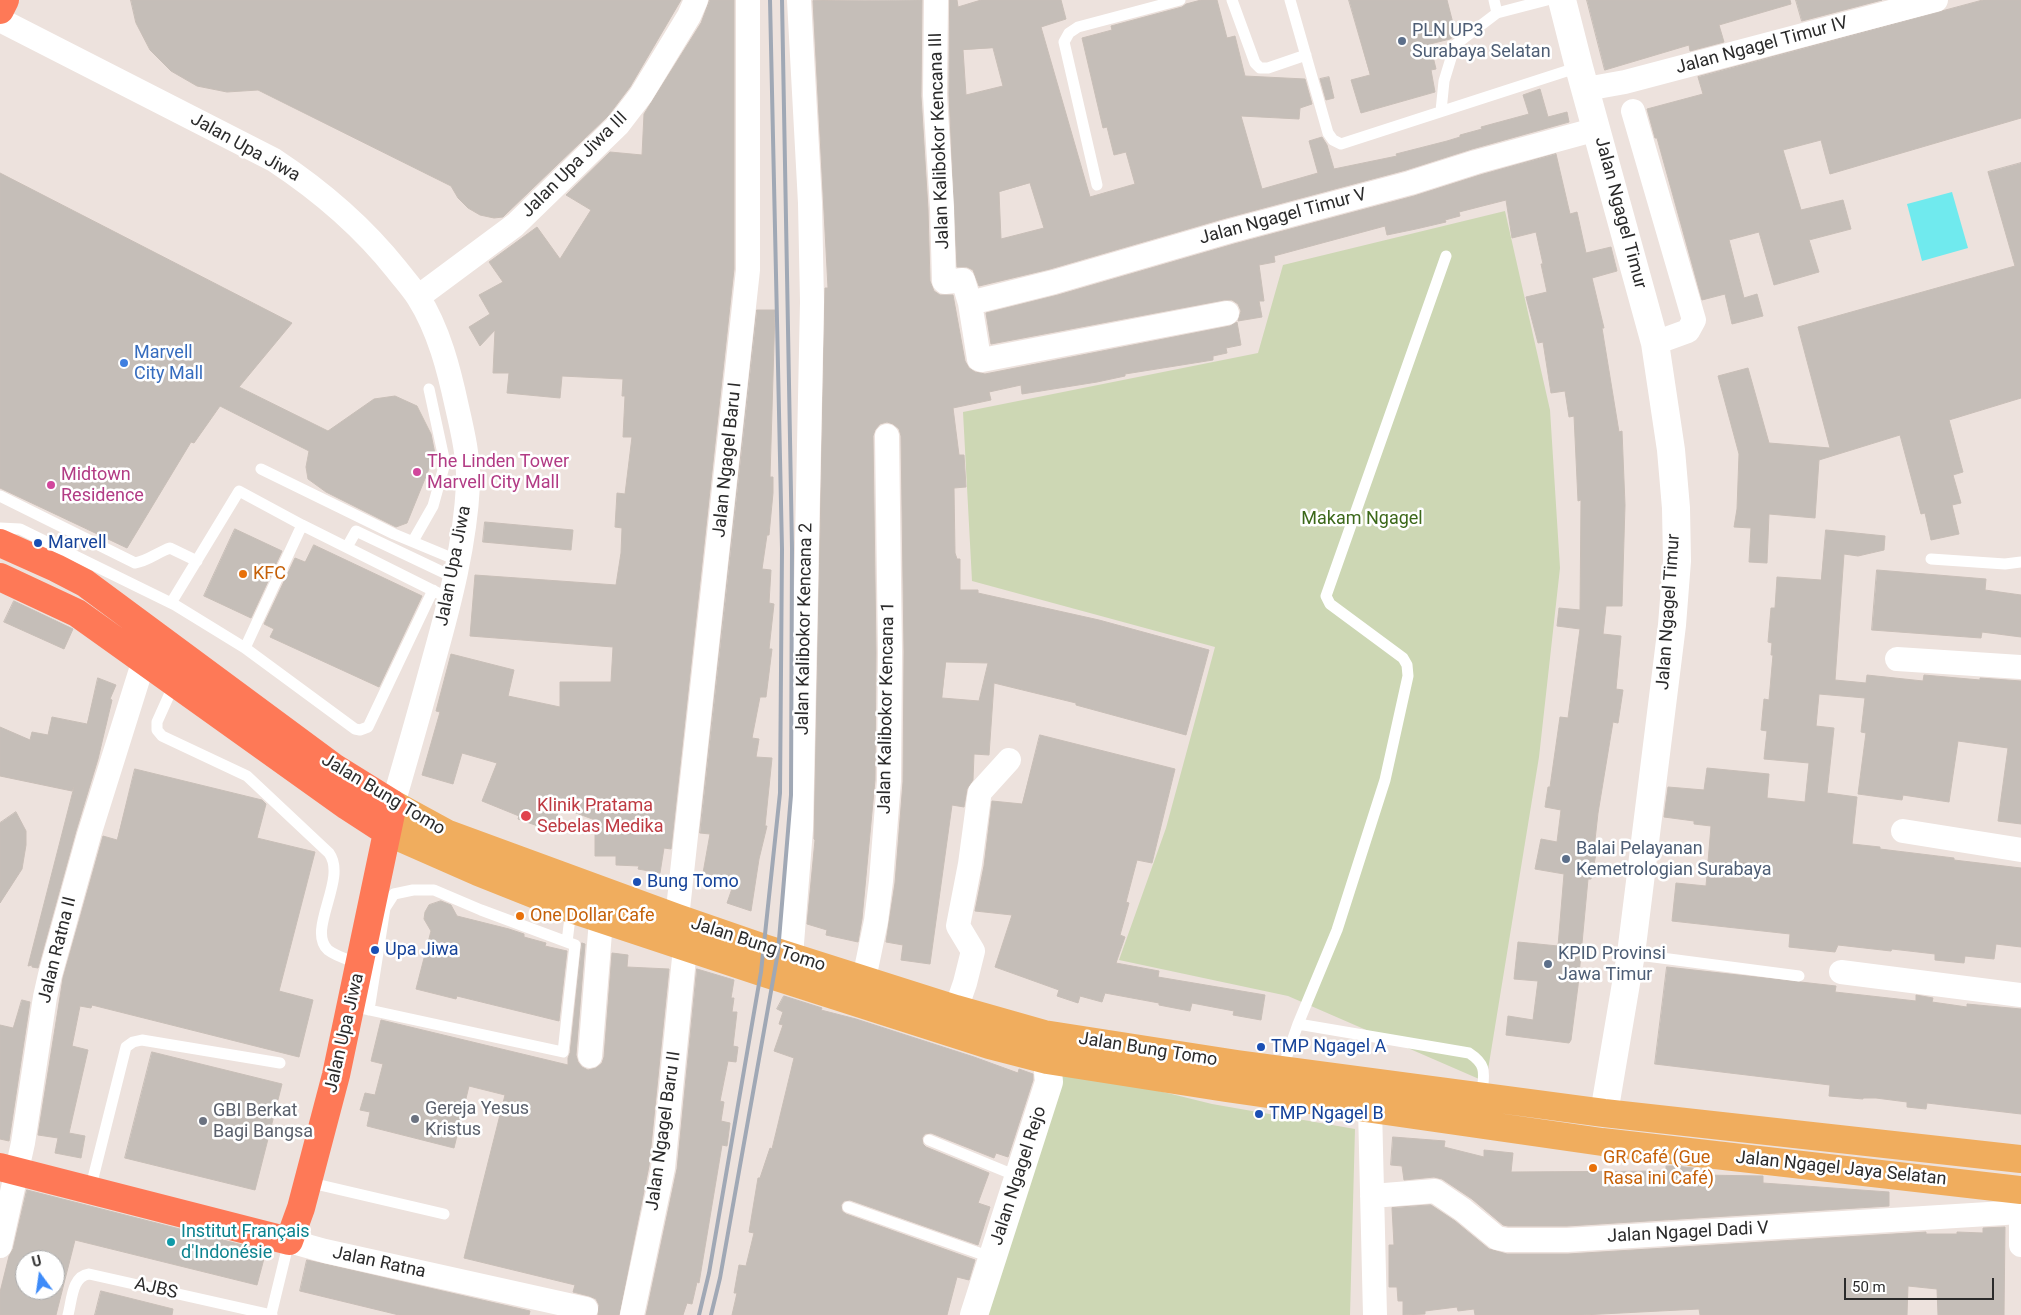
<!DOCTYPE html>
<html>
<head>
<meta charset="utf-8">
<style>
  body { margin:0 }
  #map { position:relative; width:2021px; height:1315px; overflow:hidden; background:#ede2dd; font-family:Roboto,sans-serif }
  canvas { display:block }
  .north { position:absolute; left:15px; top:1250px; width:50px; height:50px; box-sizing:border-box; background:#fff; border:1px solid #aaa; border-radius:50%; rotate:346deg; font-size:14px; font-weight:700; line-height:20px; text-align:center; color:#2b2b2b }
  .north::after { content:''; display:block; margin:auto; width:18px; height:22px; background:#3d8bf9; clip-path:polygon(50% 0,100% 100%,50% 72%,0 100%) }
  .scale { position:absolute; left:1844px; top:1278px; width:150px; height:22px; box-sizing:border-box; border:2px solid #2b2b2b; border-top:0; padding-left:6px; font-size:15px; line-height:18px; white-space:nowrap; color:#2b2b2b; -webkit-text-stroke:4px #fff; paint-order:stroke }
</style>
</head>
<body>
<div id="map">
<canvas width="2021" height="1315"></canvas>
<div class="north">U</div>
<div class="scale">50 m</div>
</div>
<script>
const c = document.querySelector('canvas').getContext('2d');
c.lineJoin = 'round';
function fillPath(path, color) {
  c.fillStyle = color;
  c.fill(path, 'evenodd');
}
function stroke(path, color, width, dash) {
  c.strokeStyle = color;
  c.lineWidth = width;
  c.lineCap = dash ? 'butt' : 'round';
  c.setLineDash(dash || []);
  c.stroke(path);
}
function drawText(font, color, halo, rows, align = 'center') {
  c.font = font + ' Roboto,sans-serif';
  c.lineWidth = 5;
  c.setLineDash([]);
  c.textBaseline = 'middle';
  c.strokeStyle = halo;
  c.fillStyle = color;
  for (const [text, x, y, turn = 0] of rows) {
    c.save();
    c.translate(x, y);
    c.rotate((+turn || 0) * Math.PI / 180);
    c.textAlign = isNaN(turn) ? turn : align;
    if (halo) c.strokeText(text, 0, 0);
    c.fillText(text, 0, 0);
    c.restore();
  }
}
const cemetery = new Path2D(`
  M1505,211L1550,410L1560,568L1539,757L1486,1082L1288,996L1119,960L1166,828L1215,647L972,581L963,412L1258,353L1283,265Z
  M1062,1067L1212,1104L1355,1129L1350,1315H982Z`);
const water = new Path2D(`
  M1952,192L1968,248L1922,261L1907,204Z`);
const building = new Path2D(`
  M131,0H681L630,87L608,116L506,214L503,217L494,218L480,215L468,208L458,198L451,186L258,90L227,92L197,86L171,71L150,50L136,23Z
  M710,0H734V269L671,849L664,848L660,873L638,869L639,866L616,865V856H595V820L560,807L552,831L518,819L519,816L482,801L497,763L462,753L453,784L422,775L440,712L436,711L451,654L514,670L508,696L560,707V682H611L613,647L470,636L475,575L616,585L621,553L622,528L615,527L617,493L625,494L632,437H623L625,396H622L623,379L562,376L560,398L507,393L509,373H493L495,330L480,346L469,327L490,314L479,295L503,282L489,262L537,227L560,259L591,210L566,195L610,152L642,155L644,114L701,23Z
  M922,0L921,96L928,209L930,281L934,291L940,295H953L965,361L969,368L975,372L985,374L1230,326L1237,322L1241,345L1226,348L1227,353L1213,356V360L1125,374V376L1097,382L1022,394L1021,385L989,392L991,400L953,408L959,455H964L966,487L954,488L955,553L957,559H960V590H978V593L1099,620L1209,650L1186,735L1076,705V703L994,683L989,755L974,754L973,780L967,789L964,807L952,805L930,964L901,960L903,945L886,942L895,883L903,782L904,652L901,436L899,429L893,424L887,422L880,424L875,430L873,436L876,652L875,780L862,919L858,942L826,935L827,930L807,924L815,840L814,839L825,288H828L813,1ZM946,662L988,663L979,701L942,698Z
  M950,0H957L958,7L981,0H1061L1066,19L1041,27L1090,197L1135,184L1126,152L1114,155L1107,127L1103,128L1082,38L1112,30L1111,26L1182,7L1186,4L1201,0H1217L1227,38L1235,36L1245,76L1305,79L1312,104L1300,108L1299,119L1241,116L1262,189L1318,173L1309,141L1322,137L1327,145L1334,169L1397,156L1396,154L1447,141L1460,137V135L1482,129L1481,127L1529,114L1523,95L1540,89L1548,117L1567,112L1569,122L1472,149L1406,170L1226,218L1050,269L979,286L973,270L967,267H957L949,95ZM993,48L1003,86L966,95L963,50ZM1030,183L1044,228L1001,239L999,192Z
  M1349,0H1447L1456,35L1450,39L1430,44L1436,69L1431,70L1435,92L1361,113L1351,80L1370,75Z
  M1587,0H1790L1791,4L1719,25L1724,42L1690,51L1689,45L1605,70Z
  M1796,0H1882L1802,21Z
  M1983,0H2021V118L1830,174L1821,140L1783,150L1801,210L1843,200L1851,229L1809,240L1819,272L1774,285L1759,232L1729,240L1744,298L1757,294L1763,316L1732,324L1725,294L1702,300L1657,138H1655L1647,109L1703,94L1698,77Z
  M1329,77L1334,98L1326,100L1320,79Z
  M1556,154L1570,214L1577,212L1586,253L1611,247L1617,271L1592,278L1604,328H1602L1619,432L1622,431L1625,505L1622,606H1606L1603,634L1621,636L1616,689L1623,690L1618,723L1613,722L1598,813L1594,849H1597L1591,879H1588L1578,986L1571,1040L1569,1043L1506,1035L1508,1016L1533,1020L1538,981L1514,979L1518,942L1558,946L1564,874L1535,869L1541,839L1557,842L1561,810L1545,807L1548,787H1550L1560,717L1568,718L1580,629L1557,626L1559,608L1580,610L1581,500L1578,501L1574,416L1569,417L1565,391L1551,393L1543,342L1538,343L1526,297L1547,292L1541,264H1543L1536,232L1512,238L1506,200L1459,212L1460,216L1445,220L1446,222L1416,229L1387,235L1385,226L1274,256L1275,262L1259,265L1264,301H1259L1262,317L1238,321L1241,311L1238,304L1232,300H1224L991,344L986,313L1058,295L1234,244L1414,196L1480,175Z
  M2021,163V398L1949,420L1963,472L1953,475L1961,503L1952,505L1959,534L1931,540L1925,513L1921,514L1900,435L1819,460L1815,518L1769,514L1767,563L1749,562L1751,528L1734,527L1737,509L1739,454L1718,376L1748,368L1769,443L1830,448L1798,327L2015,266L1988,172Z
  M0,173L292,323L239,387L328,431L374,399L395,396L417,406L431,434L435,454L407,523L396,527L326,492L308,479L306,467L309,451L220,406L194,443L191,442L127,548L0,488Z
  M757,310H775L770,477H773V493L769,535H767L762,569L771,570L769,603L774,604L769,649H772L766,697H760L752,738L759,739L756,757L772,758L765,826H767L759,859L751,911L727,903L735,880L703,873L710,834L700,833Z
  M485,522L573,530L571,550L483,542Z
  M235,529L282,551L251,618L204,596Z
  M1826,530L1885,536L1884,550L1858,556L1844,554L1835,680L1866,683L1867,675L1923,681L1924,675L1980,680V678L2021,681V824L1998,821L2008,748L1958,741L1949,802L1903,795L1902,800L1858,794L1866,733L1861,732L1865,698L1819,694L1816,726L1834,728L1827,793L1857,797L1852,844L1880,847V849L1954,858V860L2021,868V947L1996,944L1994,959L1965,956L1964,963L1935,960V954L1892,949L1891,951L1838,945L1835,952L1789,947L1790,934L1672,921L1676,883L1706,886L1711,826L1694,824V821L1664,817L1668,787L1704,790L1707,768L1769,774L1767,798L1805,802L1809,763L1764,759L1767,731L1761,730L1764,699L1769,700L1773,655H1771L1772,643L1768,642L1771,608H1775L1777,577L1821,580Z
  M314,545L422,596L379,687L270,637L274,629L264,624L295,558L305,562Z
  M1877,570L1986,579L1985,590L2021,595V637L1982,632L1981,638L1872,630Z
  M14,601L73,629L64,649L4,622Z
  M98,678L116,685L110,699L112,700L98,759L76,831L38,968L32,967V965L28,966L74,787L72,791L0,776V727L30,740L32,732L48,735L52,717L87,724Z
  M1040,735L1175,769L1152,863L1137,860L1126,902L1129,903L1120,935L1125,937L1116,963L1159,971L1158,977L1265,995L1261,1020L1233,1015L1234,1011L1192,1003L1190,1011L1159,1005V1003L1105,993L1102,1002L1080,996L1078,1003L1057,996L1059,990L995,967L1012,915L975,911L984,866L992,801L1022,804Z
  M135,769L262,800L266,804L257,838L315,852L279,991L313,1000L299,1057L92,1005L91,1008L80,1006L72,1046L88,1050L69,1133L85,1136L81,1158L55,1153L58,1138L38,1135L63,978L103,836L117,840Z
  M16,812L26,831V845L22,869L0,903V823Z
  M441,901L451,905L457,916L509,929L524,934V937L546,943L545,946L567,951L559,1021L457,996L456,999L416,989L431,931L424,919L425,912L429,905Z
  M582,943L585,944L576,1055L578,1062L582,1067L588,1070L596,1068L602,1063L604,1057L612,953L628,955L627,967L669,969L649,1166L619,1315H598L599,1305L596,1299L589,1296L573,1292L575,1285L464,1258L505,1095L469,1086L454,1148L367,1126L370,1112L360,1110L365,1093L375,1095L383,1064L371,1061L381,1020L568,1065V1058L570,1053Z
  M1667,967L1836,986L1835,992L1916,1001V995L1933,998L1932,1002L1967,1007V1004L2021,1009V1114L1927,1103L1926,1109L1907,1107V1102L1876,1098H1863V1099L1829,1096L1830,1085L1655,1064Z
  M697,969L734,980L731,998H734L732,1012H737L733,1046L738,1047L736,1062L728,1061L720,1101L724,1102L721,1121L730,1123L727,1146L722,1145L699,1283L697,1282L692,1304L687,1303L683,1315H646L677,1169Z
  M784,996L822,1008L821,1010L856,1019L974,1057L1018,1073L1019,1069L1033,1074V1080L1008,1157L996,1153L994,1158L931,1133L925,1134L922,1138L923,1144L926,1147L989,1173L978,1203L990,1207L978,1245L850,1200L844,1201L841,1205L842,1211L846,1214L975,1260L969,1280L957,1277L947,1315H732L737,1293H734L739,1265L746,1266L754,1233L749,1232L758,1178H760L770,1148L772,1149L794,1058L774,1051L783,1025L779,1024L783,1012L777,1009Z
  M22,1000L30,1002L9,1141L0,1139V1025L13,1028Z
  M152,1052L282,1084L255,1190L125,1158Z
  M1393,1137L1445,1141L1444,1147L1484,1157V1150L1513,1153L1511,1172L1666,1171V1166H1676L1702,1169V1175L1763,1176V1183L1889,1192V1206L1567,1226H1508L1503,1225L1472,1199L1442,1179L1434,1177L1404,1180L1402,1166L1391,1165Z
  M27,1190L266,1251L257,1285L75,1240L56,1315H0V1292L9,1256L13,1249ZM25,1260H55V1290H25Z
  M1431,1205L1455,1221L1489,1249L1507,1254H1568L1926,1232V1234H1957V1232L1983,1233V1228L2005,1227L2004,1315H1938L1937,1289L1908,1286L1907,1315H1700L1699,1309L1582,1315H1475L1474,1309L1458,1311L1457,1307L1425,1311V1314L1403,1315V1301H1398L1397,1287H1389V1245H1394L1392,1208Z
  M307,1260L530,1311L529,1315H399L300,1291Z
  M101,1291L173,1309L172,1315H95Z`);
const lane = new Path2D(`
  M1232,0L1255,63L1260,68H1268L1306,55
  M1290,0L1328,133L1333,140L1341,144L1579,67
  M1494,0L1497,13
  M1441,111L1444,81L1455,45L1497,13L1547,0
  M1097,185L1064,42L1069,33L1078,27L1180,0
  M261,469L394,534L459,561
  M0,496L135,563C148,561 158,552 170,548L197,561
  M0,528L20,529L175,605L245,648L355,729L360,730L368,727L433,590
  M413,541L433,506L445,463L429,389
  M347,547L356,531L455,578
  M1931,559L2005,564L2021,562
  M171,603L239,491L302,525L440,594
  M245,648L302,525
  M175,682L157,722V730L162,736L247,776L329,853C348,879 306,930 328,950C337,957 350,960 360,964
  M1631,954L1799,976
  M351,1006L563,1052L575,945L567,942L571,909
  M369,1010L385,908L394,894L413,890H434L481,910L567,942
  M1298,1024L1469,1053C1489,1066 1483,1075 1482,1096
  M1282,1070L1298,1024L1337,930L1385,780L1408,676L1407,665L1403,658L1330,604L1326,596L1446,256
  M929,1140L1019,1177
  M307,1182L444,1214
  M90,1190L126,1047L133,1042L142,1040L280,1063
  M848,1207L993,1258
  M68,1315C72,1300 72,1276 89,1274L272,1315
  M271,1315L289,1241`);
const street = new Path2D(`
  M936,0L935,95L942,208L944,281L945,282L963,280L970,303L979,359L982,360L1227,313
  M0,20L274,160C321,191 362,226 397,270C404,279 412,288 418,297C439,330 449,370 457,407C463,433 469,459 468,485C465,544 450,602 434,659C421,707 407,756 393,804
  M1586,89L1625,82L1936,0
  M1633,111L1694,320L1688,331L1655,343
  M418,297L515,225L618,125L641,95L689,16L696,0
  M970,303L1054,282L1230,231L1410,183L1476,162L1597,129
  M1897,659L2021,667
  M1903,831L2021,850
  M677,918L748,270V0
  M791,956L801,829L812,302L810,203L799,0
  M1841,972L2021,995
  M864,979L876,921L881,881L889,781L890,652L887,436
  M956,1009L965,983L973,951L958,926L970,864L979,797L980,792L1009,760
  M590,1056L601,920
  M1370,1108L1375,1315
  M1372,1196L1435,1191L1463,1210L1497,1238L1507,1240H1567L2021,1212
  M2021,1199V1245
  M289,1241L325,1251L586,1309
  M0,1246L23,1143L45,997L50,975L89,835L144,660
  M632,1315L663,1168L685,948`);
const secondary = new Path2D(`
  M1562,0L1579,67L1655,343L1671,450L1676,508L1677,561L1672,625L1631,954L1604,1113
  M974,1315L1049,1082L1047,1060`);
const primary = new Path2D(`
  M393,804L448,834L677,918L764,948L956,1009L1044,1034L1237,1064L1604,1113L2021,1159
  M387,832L478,872L571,909L761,972L989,1045L1047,1060L1226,1088L1602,1142L2021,1190`);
const highway = new Path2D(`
  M0,10L5,0
  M0,543L56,568L85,583L335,768L393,804L336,1075L301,1208L289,1241L0,1167
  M0,577L77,613L347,806L387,832`);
const rail = new Path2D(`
  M699,1315L709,1273L761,972L780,793L782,549L770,0
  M711,1315L720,1278L778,952L791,795L792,548L782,0`);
const markers = [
  [1402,41,5,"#5c6f8a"],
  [124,363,5,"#3f7fe0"],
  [417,472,5,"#d1479c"],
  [51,485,5,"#d1479c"],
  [38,543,5,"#1a4fb4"],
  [243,574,5,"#e8710a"],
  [526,816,6,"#e0444e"],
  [1566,859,5,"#5c6f8a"],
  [637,882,5,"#1a4fb4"],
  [520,916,5,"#e8710a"],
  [375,950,5,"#1a4fb4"],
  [1548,964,5,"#5c6f8a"],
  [1261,1047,5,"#1a4fb4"],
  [1259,1114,5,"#1a4fb4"],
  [415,1119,5,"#6b7280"],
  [203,1121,5,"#6b7280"],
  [1593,1168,5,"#e8710a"],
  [171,1242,5,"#0f9aa8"]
];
const serviceNames = [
  ["PLN UP3",1412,31],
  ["Surabaya Selatan",1412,52],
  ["Balai Pelayanan",1576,849],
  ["Kemetrologian Surabaya",1576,870],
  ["KPID Provinsi",1558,954],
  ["Jawa Timur",1558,975]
];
const streetNames = [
  ["Jalan Ngagel Timur IV",1762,46,-15],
  ["Jalan Kalibokor Kencana III",940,141,-92],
  ["Jalan Upa Jiwa",245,148,29],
  ["Jalan Upa Jiwa III",575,165,-45],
  ["Jalan Ngagel Timur",1620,213,75],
  ["Jalan Ngagel Timur V",1283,217,-15],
  ["Jalan Ngagel Baru I",728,460,-84],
  ["Jalan Upa Jiwa",454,566,-79],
  ["Jalan Ngagel Timur",1669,612,-86],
  ["Jalan Kalibokor Kencana 2",805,629,-89],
  ["Jalan Kalibokor Kencana 1",887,708,-89],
  ["Jalan Bung Tomo",383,795,31],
  ["Jalan Bung Tomo",758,945,18],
  ["Jalan Ratna II",58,950,-76],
  ["Jalan Upa Jiwa",345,1033,-77],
  ["Jalan Bung Tomo",1148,1050,9],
  ["Jalan Ngagel Baru II",664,1131,-82],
  ["Jalan Ngagel Jaya Selatan",1841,1169,6],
  ["Jalan Ngagel Rejo",1019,1176,-72],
  ["Jalan Ngagel Dadi V",1688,1233,-3],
  ["Jalan Ratna",379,1263,12],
  ["AJBS",156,1289,13]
];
const shopNames = [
  ["Marvell",134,353],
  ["City Mall",134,374]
];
const hotelNames = [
  ["The Linden Tower",427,462],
  ["Marvell City Mall",427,483],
  ["Midtown",61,475],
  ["Residence",61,496]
];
const parkNames = [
  ["Makam Ngagel",1362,519]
];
const transitNames = [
  ["Marvell",48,543],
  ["Bung Tomo",647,882],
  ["Upa Jiwa",385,950],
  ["TMP Ngagel A",1271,1047],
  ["TMP Ngagel B",1269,1114]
];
const foodNames = [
  ["KFC",253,574],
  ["One Dollar Cafe",530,916],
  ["GR Café (Gue",1603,1158],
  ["Rasa ini Café)",1603,1179]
];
const healthNames = [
  ["Klinik Pratama",537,806],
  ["Sebelas Medika",537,827]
];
const worshipNames = [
  ["Gereja Yesus",425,1109],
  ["Kristus",425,1130],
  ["GBI Berkat",213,1111],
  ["Bagi Bangsa",213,1132]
];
const cultureNames = [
  ["Institut Français",181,1232],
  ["d'Indonésie",181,1253]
];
fillPath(cemetery, '#cdd7b4');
fillPath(water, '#70eaee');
fillPath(building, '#c5beb8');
stroke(building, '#c8beb7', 1);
stroke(lane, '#fff', 11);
stroke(street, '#fff', 24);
stroke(secondary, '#fff', 28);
stroke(primary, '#f0ad5e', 28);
stroke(highway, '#fe7957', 28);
stroke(rail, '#a0a8b5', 4);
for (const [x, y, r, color] of markers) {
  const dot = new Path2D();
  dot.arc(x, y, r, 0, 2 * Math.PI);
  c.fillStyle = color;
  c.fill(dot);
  stroke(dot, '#fff', 2);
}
drawText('18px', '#4e5e75', '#fff', serviceNames, 'left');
drawText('18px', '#2b2b2b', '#fff', streetNames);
drawText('18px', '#366cbe', '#fff', shopNames, 'left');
drawText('18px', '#b23c85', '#fff', hotelNames, 'left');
drawText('18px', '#3c681a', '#fff', parkNames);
drawText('18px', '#164399', '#fff', transitNames, 'left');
drawText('18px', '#c56008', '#fff', foodNames, 'left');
drawText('18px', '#be3a42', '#fff', healthNames, 'left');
drawText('18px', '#5b616d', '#fff', worshipNames, 'left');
drawText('18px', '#0d838f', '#fff', cultureNames, 'left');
</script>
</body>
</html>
